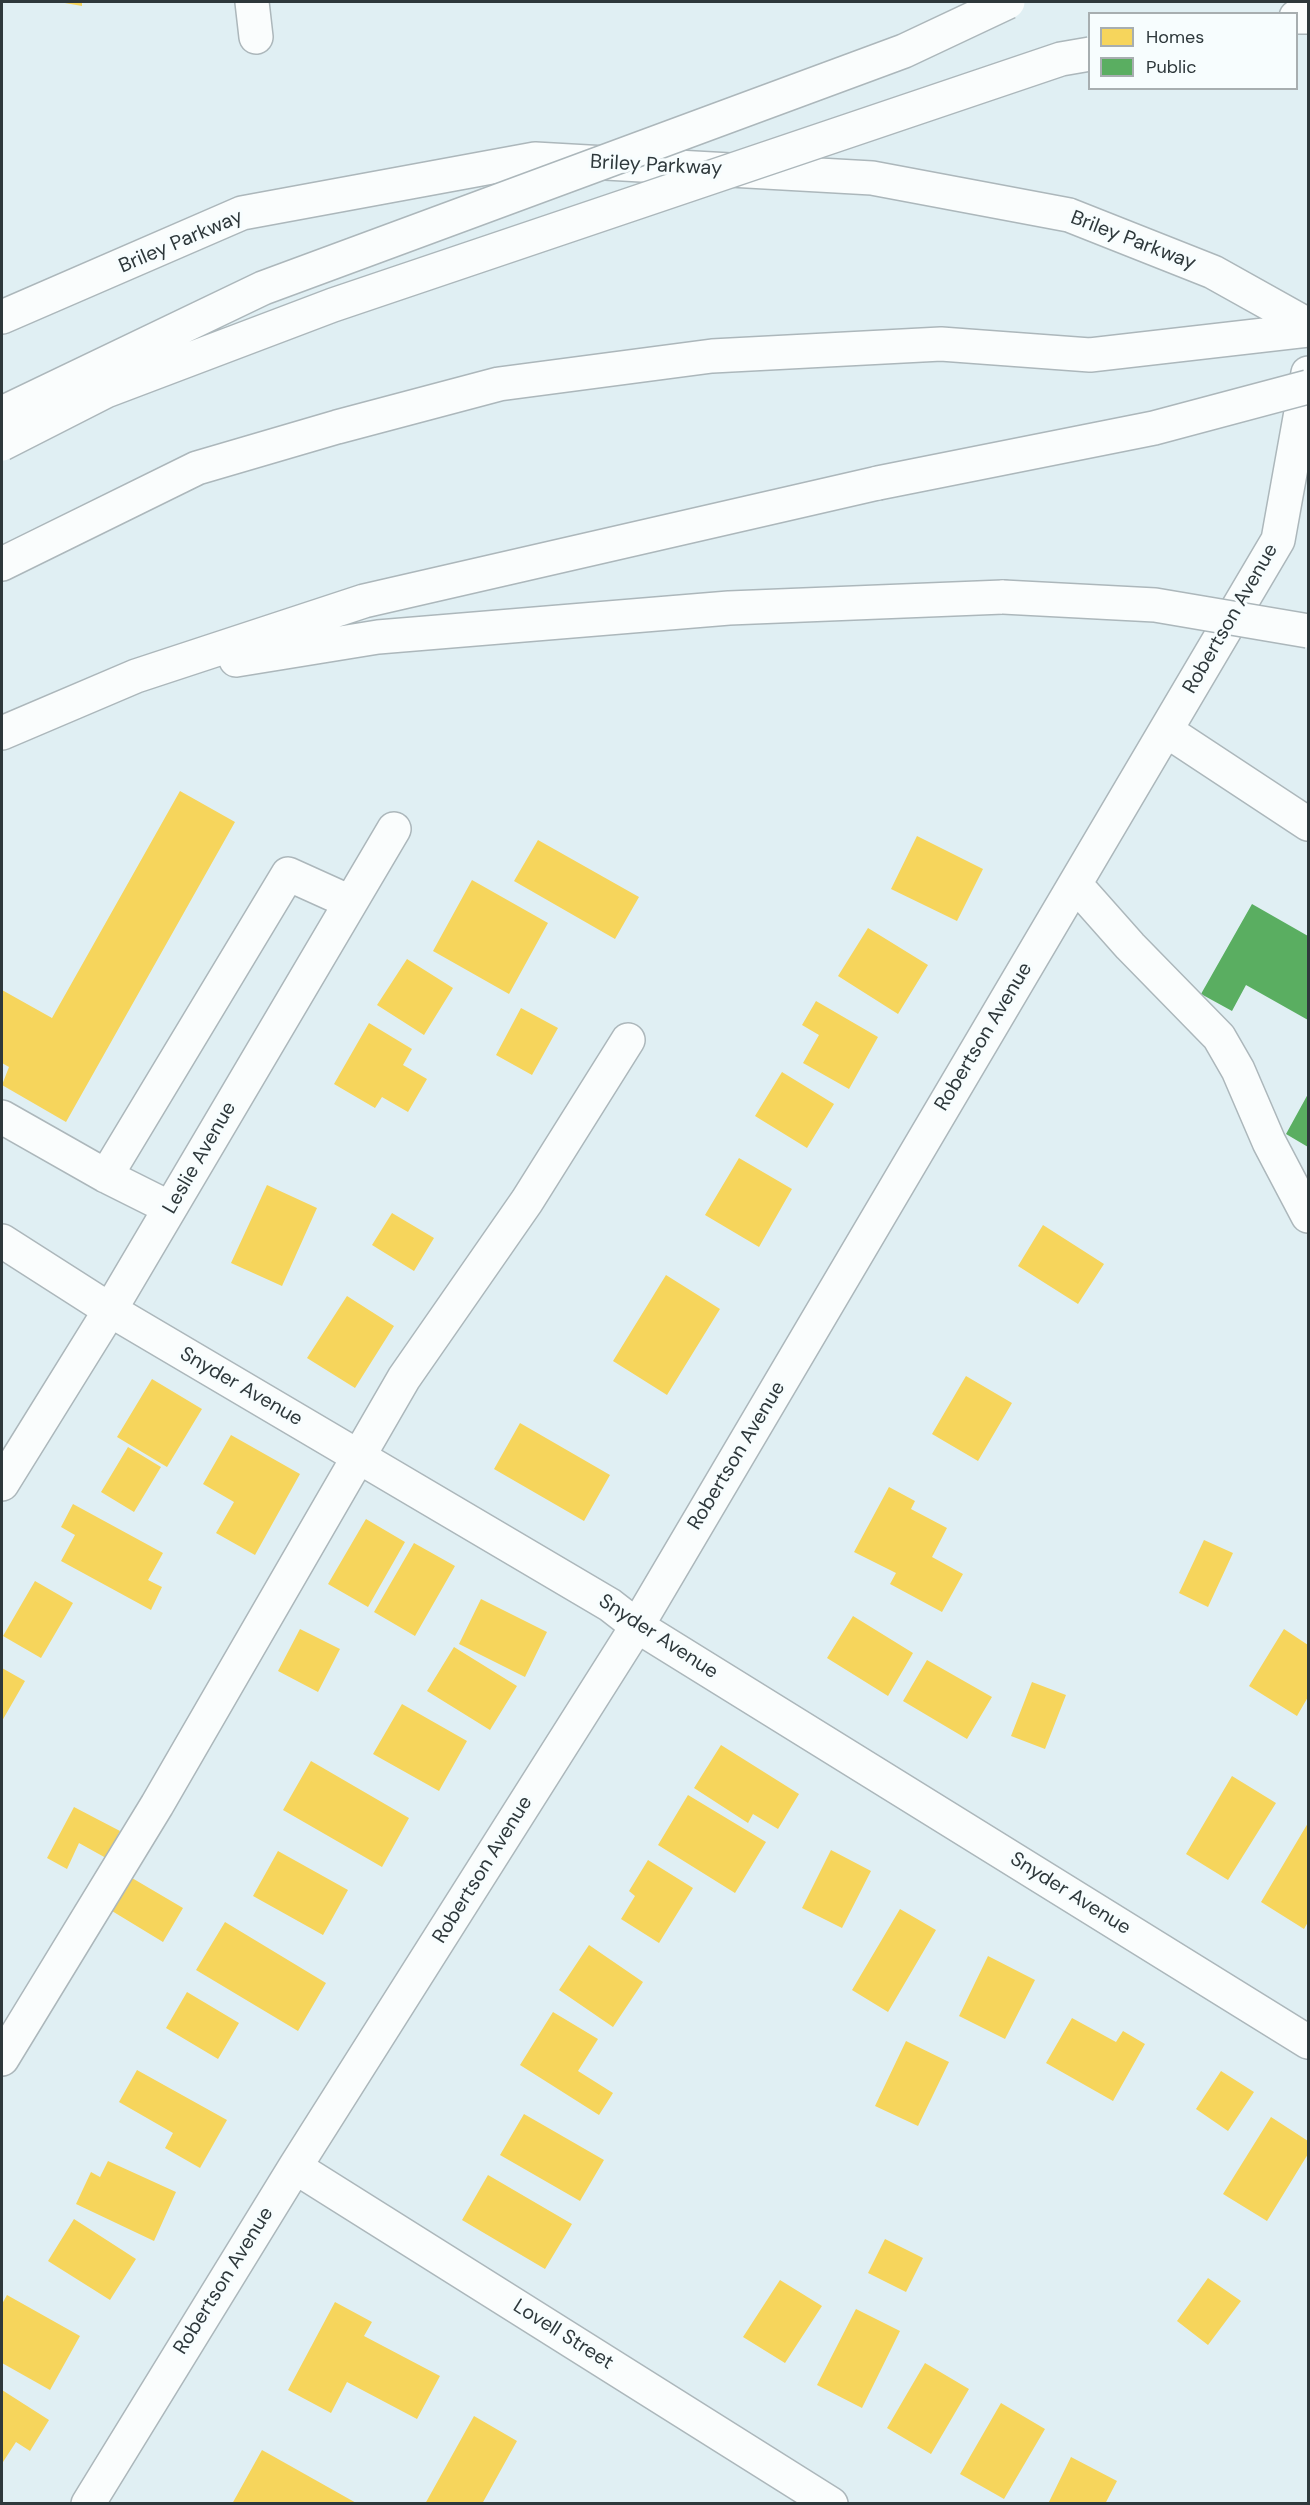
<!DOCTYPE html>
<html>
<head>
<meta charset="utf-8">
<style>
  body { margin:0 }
  #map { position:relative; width:1310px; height:2505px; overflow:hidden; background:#e0eff3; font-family:"DM Sans",sans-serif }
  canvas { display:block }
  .frame { position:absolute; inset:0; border:3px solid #2e383b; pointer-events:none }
  .legend { position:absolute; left:1088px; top:12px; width:210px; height:78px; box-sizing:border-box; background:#f7fdfe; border:2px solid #a7aeb0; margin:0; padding:8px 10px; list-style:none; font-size:18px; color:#2e383b }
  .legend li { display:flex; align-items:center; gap:12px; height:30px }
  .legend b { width:30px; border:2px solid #a7aeb0 }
</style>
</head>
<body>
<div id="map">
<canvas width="1310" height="2505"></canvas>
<div class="frame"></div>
<ul class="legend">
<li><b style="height:16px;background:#f6d55c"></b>Homes</li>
<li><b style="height:16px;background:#5aae61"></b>Public</li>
</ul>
</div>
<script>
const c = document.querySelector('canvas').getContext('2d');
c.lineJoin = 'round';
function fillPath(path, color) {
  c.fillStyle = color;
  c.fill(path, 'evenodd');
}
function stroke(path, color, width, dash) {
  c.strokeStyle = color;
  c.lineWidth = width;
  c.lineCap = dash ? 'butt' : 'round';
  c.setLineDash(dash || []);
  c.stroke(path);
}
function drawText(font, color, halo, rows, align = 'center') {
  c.font = font + ' "DM Sans",sans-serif';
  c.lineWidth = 6;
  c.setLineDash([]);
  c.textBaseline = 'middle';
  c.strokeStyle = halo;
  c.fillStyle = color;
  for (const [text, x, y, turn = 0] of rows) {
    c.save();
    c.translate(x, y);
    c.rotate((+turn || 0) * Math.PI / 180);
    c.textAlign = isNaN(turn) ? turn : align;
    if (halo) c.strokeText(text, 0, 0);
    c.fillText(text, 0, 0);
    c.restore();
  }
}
const homes = new Path2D(`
  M59,2H82V6Z
  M180,791L235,822L66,1122L2,1085L9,1067L2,1063V990L52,1018Z
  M917,836L983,869L957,921L891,889Z
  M538,840L639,897L615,939L514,881Z
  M472,880L548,923L509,994L433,951Z
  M868,928L928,965L898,1014L838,976Z
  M407,959L453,988L424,1035L377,1005Z
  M816,1001L878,1037L849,1089L803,1063L819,1035L802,1025Z
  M521,1008L558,1028L532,1075L496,1055Z
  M369,1023L412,1049L403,1065L427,1079L408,1112L382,1097L375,1108L334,1084Z
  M782,1072L834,1104L807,1148L755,1116Z
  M739,1158L792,1189L759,1247L705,1215Z
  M267,1185L317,1208L282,1286L231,1263Z
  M392,1213L434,1238L414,1271L372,1245Z
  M1043,1225L1104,1264L1078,1304L1018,1266Z
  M666,1275L720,1309L667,1395L613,1361Z
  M347,1296L394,1326L355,1388L307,1358Z
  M966,1376L1012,1403L978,1461L932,1434Z
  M152,1379L202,1409L167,1467L117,1437Z
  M520,1423L610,1475L584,1521L494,1469Z
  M231,1435L300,1474L255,1555L216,1533L234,1502L203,1484Z
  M128,1447L161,1467L134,1512L101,1492Z
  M889,1487L915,1501L911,1509L947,1528L932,1557L963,1574L942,1612L890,1584L896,1573L854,1552Z
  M73,1504L163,1553L148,1580L162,1587L151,1610L61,1561L75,1535L61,1527Z
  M366,1519L405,1542L368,1607L328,1584Z
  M1204,1540L1233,1553L1208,1607L1179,1593Z
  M414,1543L455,1566L415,1636L374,1612Z
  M35,1581L73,1603L41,1658L3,1636Z
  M481,1599L547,1632L525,1677L459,1644Z
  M853,1616L913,1653L888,1696L827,1658Z
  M300,1629L340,1649L318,1692L278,1671Z
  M1284,1629L1308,1645V1697L1297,1716L1249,1686Z
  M454,1647L517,1686L490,1730L427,1691Z
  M927,1660L992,1697L967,1739L903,1701Z
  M2,1668L25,1681L2,1721Z
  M1032,1682L1066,1695L1045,1749L1011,1736Z
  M402,1704L467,1741L439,1791L373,1754Z
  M721,1745L799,1794L778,1829L753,1814L748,1823L694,1788Z
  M311,1761L409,1818L382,1867L283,1810Z
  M1232,1776L1276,1803L1228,1880L1186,1854Z
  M688,1795L766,1842L735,1893L658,1845Z
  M74,1807L120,1831L106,1858L79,1843L67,1869L47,1858Z
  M1308,1823V1922L1304,1929L1261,1902Z
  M831,1850L871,1871L842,1928L802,1908Z
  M278,1851L348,1890L323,1935L253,1896Z
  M648,1860L693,1888L659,1943L621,1919L635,1896L629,1891Z
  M132,1878L183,1908L163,1942L112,1911Z
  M900,1909L936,1930L888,2012L852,1990Z
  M225,1922L326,1983L298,2031L196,1970Z
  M589,1945L643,1982L613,2027L559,1990Z
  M988,1956L1035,1980L1005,2039L959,2016Z
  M187,1992L239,2023L218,2059L166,2028Z
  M553,2012L598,2039L578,2071L613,2093L599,2115L520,2065Z
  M1072,2018L1116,2042L1123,2031L1145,2044L1113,2101L1046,2063Z
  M906,2041L949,2062L918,2126L875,2106Z
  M137,2070L227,2120L200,2168L165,2148L173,2133L119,2102Z
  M1221,2071L1254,2092L1228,2131L1196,2109Z
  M524,2114L604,2160L580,2201L500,2155Z
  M1271,2117L1308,2141V2154L1267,2221L1223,2194Z
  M108,2161L176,2192L154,2241L76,2204L91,2172L100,2177Z
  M488,2175L572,2224L545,2269L462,2220Z
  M74,2219L136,2259L110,2300L48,2261Z
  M885,2239L923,2258L906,2292L868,2273Z
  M1208,2278L1241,2301L1208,2345L1177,2321Z
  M780,2280L822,2306L785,2363L743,2337Z
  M7,2295L80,2336L50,2390L2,2363V2304Z
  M335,2302L372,2322L364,2336L440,2376L417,2419L347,2382L331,2413L288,2390Z
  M856,2309L900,2331L862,2408L817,2385Z
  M925,2363L969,2389L931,2454L887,2428Z
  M2,2390L49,2420L30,2451L16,2442L3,2462Z
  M1001,2403L1045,2429L1004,2499L960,2474Z
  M474,2416L517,2441L482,2504H425Z
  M262,2450L358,2504H232Z
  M1071,2457L1117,2481L1105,2504H1048Z`);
const public = new Path2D(`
  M1252,904L1308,936V1020L1246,985L1232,1011L1201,994Z
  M1308,1094V1147L1286,1134Z`);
const minor = new Path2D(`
  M252,2L256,37
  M1167,731L1308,824
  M1075,884L1130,946L1219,1037L1238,1070L1269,1142L1308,1216
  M2,1117L106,1176L170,1208
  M106,1176L288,874L350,902
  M2,1241L110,1310L610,1605L637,1626L1308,2042
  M2,1484L110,1310L394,829
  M2,2059L157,1805L404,1378L527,1201L628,1040
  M295,2167L831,2504
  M88,2504L295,2167L637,1626L1278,540L1308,373`);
const highway = new Path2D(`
  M1296,17H1308
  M2,317L242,213L535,159L872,178L1069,215L1213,272L1308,325
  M2,564L197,468L337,427L499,384L712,356L941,344L1090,355L1308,330
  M236,660L378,637L729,608L1003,597
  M2,733L136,676L364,601L878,483`);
const highwayBridge = new Path2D(`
  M2,413L263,288L904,51L1008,2
  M2,444L106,391L333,305L1061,59L1090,54
  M878,483L1154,428L1308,387
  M1003,597L1155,605L1308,631`);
const streetNames = [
  ["Briley Parkway",656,166,3],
  ["Briley Parkway",1133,241,21],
  ["Briley Parkway",181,242,-23],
  ["Robertson Avenue",1231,619,-60],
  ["Robertson Avenue",984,1037,-59],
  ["Leslie Avenue",200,1158,-60],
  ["Snyder Avenue",241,1387,30],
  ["Robertson Avenue",737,1456,-59],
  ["Snyder Avenue",658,1637,33],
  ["Robertson Avenue",483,1870,-58],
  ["Snyder Avenue",1070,1894,32],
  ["Robertson Avenue",224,2281,-58],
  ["Lovell Street",563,2335,32]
];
fillPath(homes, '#f6d55c');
fillPath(public, '#5aae61');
stroke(minor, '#acb7bb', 36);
stroke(highway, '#acb7bb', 36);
stroke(minor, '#fafdfd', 33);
stroke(highway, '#fafdfd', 33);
stroke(highwayBridge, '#acb7bb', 36, []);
stroke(highwayBridge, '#fafdfd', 33);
drawText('20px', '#2e383b', '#f7fdfe', streetNames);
</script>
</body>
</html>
